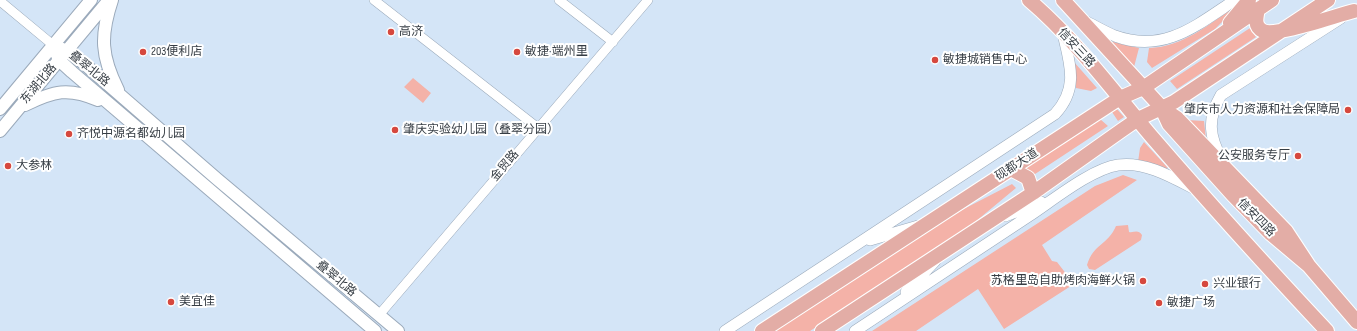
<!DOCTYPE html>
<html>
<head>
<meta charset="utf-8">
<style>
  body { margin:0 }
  canvas { display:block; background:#d4e5f7 }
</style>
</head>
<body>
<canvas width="1357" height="331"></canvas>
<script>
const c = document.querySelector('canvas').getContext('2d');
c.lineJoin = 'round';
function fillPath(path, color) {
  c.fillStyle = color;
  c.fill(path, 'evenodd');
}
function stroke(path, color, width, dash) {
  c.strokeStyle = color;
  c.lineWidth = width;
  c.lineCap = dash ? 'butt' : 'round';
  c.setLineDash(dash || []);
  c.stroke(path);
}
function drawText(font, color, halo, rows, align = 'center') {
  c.font = font + ' "Sofia Sans Condensed","Noto Sans SC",sans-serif';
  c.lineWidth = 4;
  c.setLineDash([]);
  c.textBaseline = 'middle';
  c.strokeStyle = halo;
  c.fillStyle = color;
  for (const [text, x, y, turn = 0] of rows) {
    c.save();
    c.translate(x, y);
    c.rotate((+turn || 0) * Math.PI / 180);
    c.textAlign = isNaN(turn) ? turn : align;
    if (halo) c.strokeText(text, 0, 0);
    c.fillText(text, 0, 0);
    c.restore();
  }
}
const green = new Path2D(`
  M1236,6L1237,7L1215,29L1152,68L1147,62L1149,48C1183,47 1209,24 1236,6Z
  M1250,28L1256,37L1177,89L1170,81Z
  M1109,41L1139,48L1134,67Z
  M1074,62L1097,88L1091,91L1076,88V72Z
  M413,78L431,93L423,103L404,87Z
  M1117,109L1124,117L1118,121L1112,112Z
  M1100,119L1108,126L1029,178L1022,169Z
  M1187,120L1204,121L1207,148Z
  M1144,142L1168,168L1166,169L1154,164L1138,162L1140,148Z
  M1123,175L1137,180L1042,245L1052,261L1057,262L1074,284L1004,329L978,289L916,331H872L1095,186Z
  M1012,184L1016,188L969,227L810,331H775L956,213Z
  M1128,225L1129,232C1134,233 1138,229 1142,235L1141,240L1095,270L1089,269L1087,265C1094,243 1108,245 1116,226Z`);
const minor = new Path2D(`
  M374,0L538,128
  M559,0L613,42
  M0,1L53,45
  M379,315L648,0`);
const tertiary = new Path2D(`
  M1085,21C1095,26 1105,32 1115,36C1164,54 1197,25 1235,0
  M1222,160C1209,136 1207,119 1221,95L1341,18
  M1005,216L1041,202
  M870,240L918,226
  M906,292L935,261
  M725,331L1055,114C1079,88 1070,64 1063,34
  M855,331C913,293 971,254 1029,216C1052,201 1091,169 1118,165C1144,161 1172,177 1195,189`);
const secondary = new Path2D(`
  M112,0C100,36 101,56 118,90
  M53,45L67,51L81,61L217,179L398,331
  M53,45L59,60L72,72L375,331
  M25,105C54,91 68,87 98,100
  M0,109L91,0
  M0,131L109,0`);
const primary = new Path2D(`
  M1029,0C1076,40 1113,91 1152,137C1209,203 1267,267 1327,331
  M1063,0L1162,108L1177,118L1286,231L1309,266
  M1258,9C1256,18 1254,27 1263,31C1276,37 1337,15 1354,11
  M1230,23L1249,0
  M1162,109L1169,124L1232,194L1271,234L1309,266L1357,322
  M1011,169L1028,178L1033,193
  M762,331L1120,98L1143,88L1272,0
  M822,331L1033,193L1122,130L1138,119L1174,102L1328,0`);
const markers = [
  [391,32,4,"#d6483e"],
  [143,52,4,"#d6483e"],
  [517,52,4,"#d6483e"],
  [935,60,4,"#d6483e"],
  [1348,110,4,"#d6483e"],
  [395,130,4,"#d6483e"],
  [69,134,4,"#d6483e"],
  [1298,156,4,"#d6483e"],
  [8,166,4,"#d6483e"],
  [1143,281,4,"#d6483e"],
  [1205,284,4,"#d6483e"],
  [171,302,4,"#d6483e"],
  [1159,303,4,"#d6483e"]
];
const poiNames = [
  ["高济",399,32],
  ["203便利店",151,52],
  ["敏捷·端州里",525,52],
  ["敏捷城销售中心",943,60],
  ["肇庆市人力资源和社会保障局",1340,110,"right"],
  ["肇庆实验幼儿园（叠翠分园）",403,130],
  ["齐悦中源名都幼儿园",77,134],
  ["公安服务专厅",1290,156,"right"],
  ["大参林",16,166],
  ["苏格里岛自助烤肉海鲜火锅",1135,281,"right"],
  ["兴业银行",1213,284],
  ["美宜佳",179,302],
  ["敏捷广场",1167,303]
];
const streetNames = [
  ["信安三路",1076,48,47],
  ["叠翠北路",89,69,39],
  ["东湖北路",39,84,-50],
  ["砚都大道",1017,165,-33],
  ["金贸路",505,166,-50],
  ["信安四路",1256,218,45],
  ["叠翠北路",336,279,40]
];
fillPath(green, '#f4b2a8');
stroke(minor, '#9baabb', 10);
stroke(tertiary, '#9baabb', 12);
stroke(secondary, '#9baabb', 14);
stroke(primary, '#fff', 16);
stroke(minor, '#fff', 9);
stroke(tertiary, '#fff', 11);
stroke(secondary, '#fff', 12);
stroke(primary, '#e3ada6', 14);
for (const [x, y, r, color] of markers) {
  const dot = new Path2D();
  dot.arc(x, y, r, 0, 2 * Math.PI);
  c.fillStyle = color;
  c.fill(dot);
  stroke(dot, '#fff', 1.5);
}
drawText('12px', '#363d44', '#fff', poiNames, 'left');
drawText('12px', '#363d44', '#fff', streetNames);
</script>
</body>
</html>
